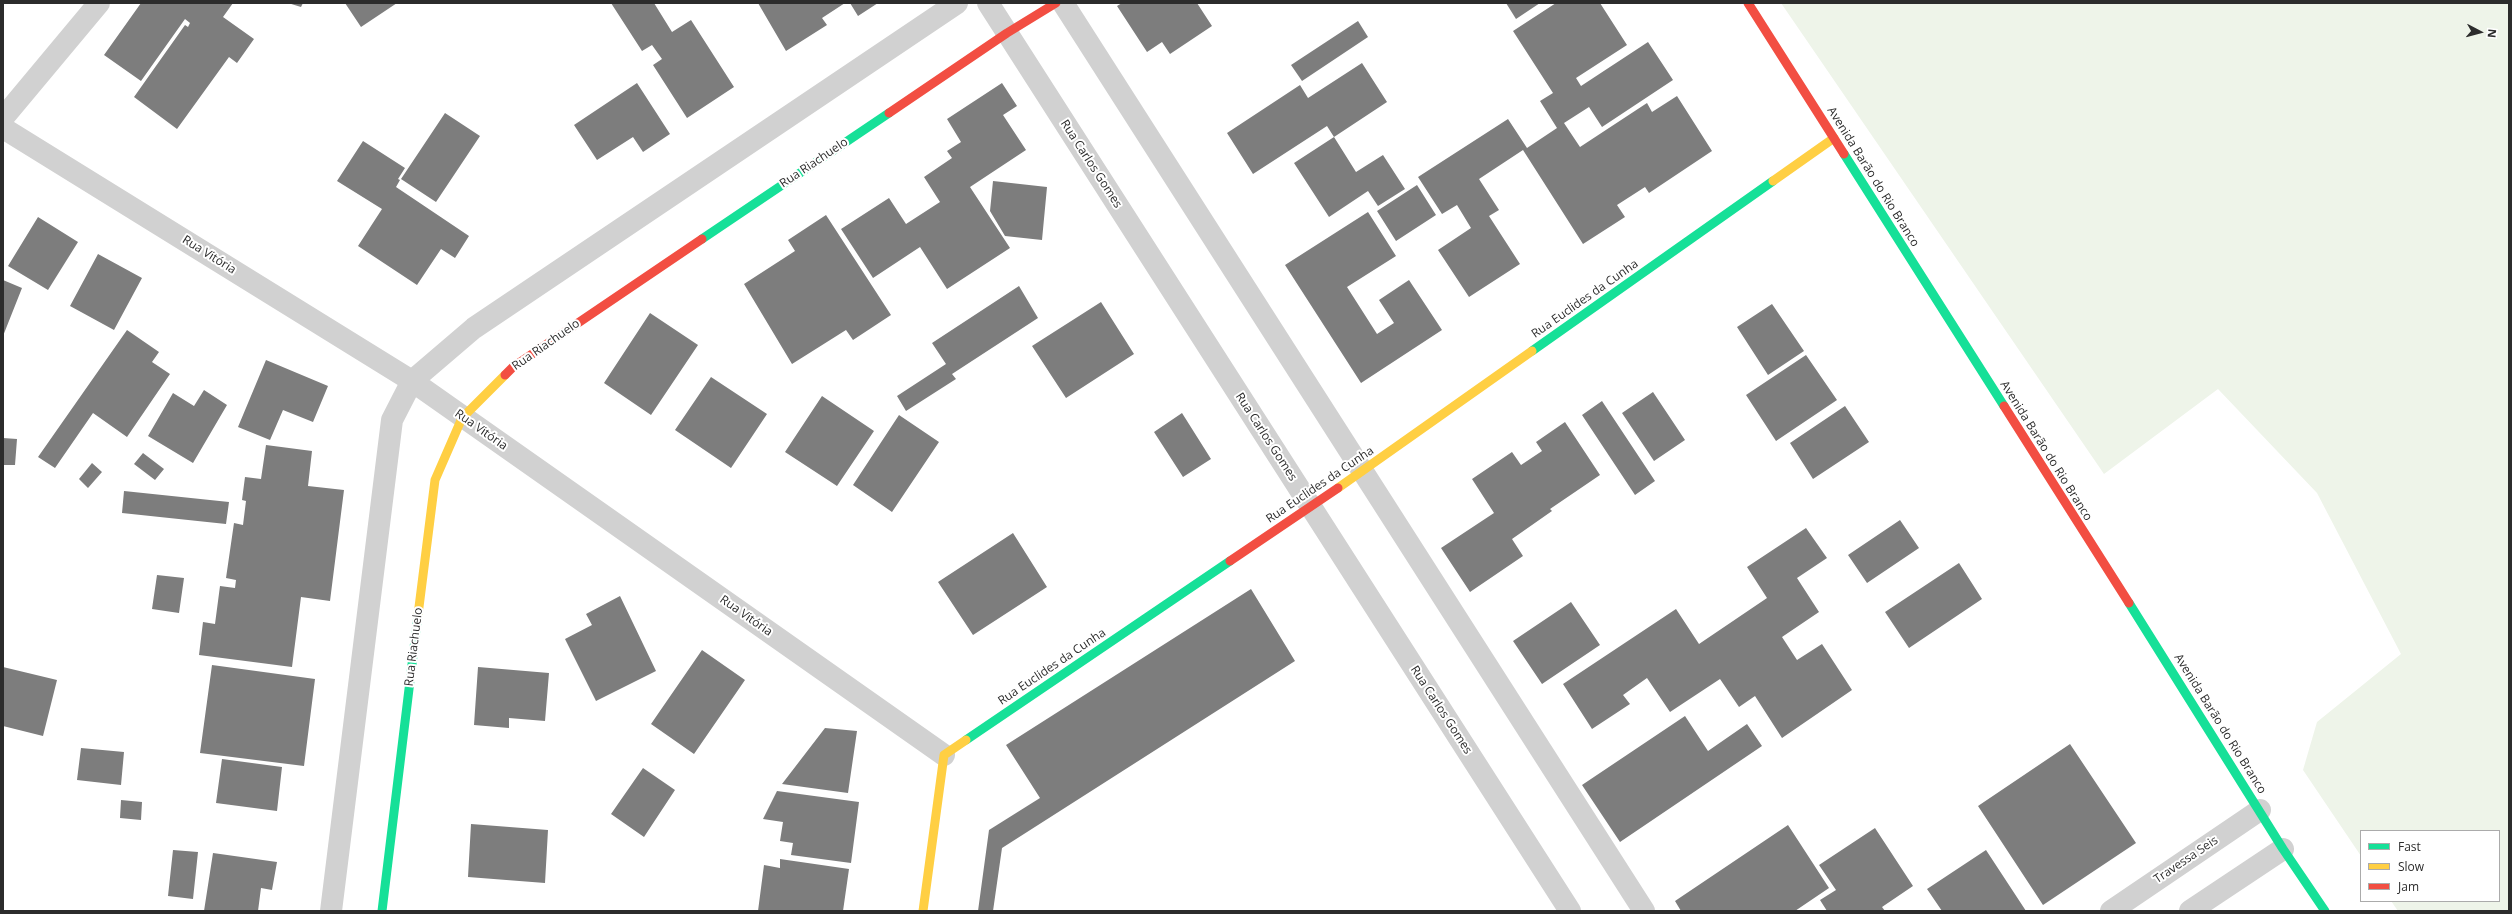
<!DOCTYPE html>
<html>
<head>
<meta charset="utf-8">
<style>
  body { margin:0 }
  #map { position:relative; width:2512px; height:914px; overflow:hidden; background:#fff; font-family:"Open Sans",sans-serif }
  canvas { display:block }
  .frame { position:absolute; inset:0; border:4px solid #2c2c2c; pointer-events:none }
  .legend { position:absolute; left:2360px; top:830px; width:140px; height:72px; box-sizing:border-box; background:#fff; border:1px solid #ababab; margin:0; padding:5px 7px; list-style:none; font-size:12px; color:#2c2c2c }
  .legend li { display:flex; align-items:center; gap:8px; height:20px }
  .legend b { width:20px; border:1px solid #ababab }
  .north { position:absolute; left:2460px; top:12px; width:40px; height:40px; -webkit-text-stroke:3px #fff; paint-order:stroke; rotate:96deg; font-size:11px; font-weight:700; line-height:16px; text-align:center; color:#2c2c2c }
  .north::after { content:''; display:block; margin:auto; width:14px; height:18px; background:#2c2c2c; clip-path:polygon(50% 0,100% 100%,50% 72%,0 100%) }
</style>
</head>
<body>
<div id="map">
<canvas width="2512" height="914"></canvas>
<div class="frame"></div>
<ul class="legend">
<li><b style="height:5px;background:#16e098"></b>Fast</li>
<li><b style="height:5px;background:#ffcf43"></b>Slow</li>
<li><b style="height:5px;background:#f24e42"></b>Jam</li>
</ul>
<div class="north">N</div>
</div>
<script>
const c = document.querySelector('canvas').getContext('2d');
c.lineJoin = 'round';
function fillPath(path, color) {
  c.fillStyle = color;
  c.fill(path, 'evenodd');
}
function stroke(path, color, width, dash) {
  c.strokeStyle = color;
  c.lineWidth = width;
  c.lineCap = dash ? 'butt' : 'round';
  c.setLineDash(dash || []);
  c.stroke(path);
}
function drawText(font, color, halo, rows, align = 'center') {
  c.font = font + ' "Open Sans",sans-serif';
  c.lineWidth = 4;
  c.setLineDash([]);
  c.textBaseline = 'middle';
  c.strokeStyle = halo;
  c.fillStyle = color;
  for (const [text, x, y, turn = 0] of rows) {
    c.save();
    c.translate(x, y);
    c.rotate((+turn || 0) * Math.PI / 180);
    c.textAlign = isNaN(turn) ? turn : align;
    if (halo) c.strokeText(text, 0, 0);
    c.fillText(text, 0, 0);
    c.restore();
  }
}
const green = new Path2D(`
  M1781,3H2509V911H2398L2391,901H2499V831H2361V856L2303,770L2317,722L2401,654L2317,493L2218,389L2104,474Z`);
const building = new Path2D(`
  M141,3H233L223,17L254,39L237,63L229,57L177,129L134,97L185,25L188,27L190,23L185,19L141,81L104,55Z
  M288,3H303L301,7Z
  M345,3H397L361,27Z
  M611,3H654L672,32L691,20L734,87L687,118L653,65L662,59L652,45L642,51Z
  M758,3H845L822,18L827,25L786,51Z
  M850,3H878L858,16Z
  M1122,3H1197L1212,26L1170,54L1162,42L1147,52L1117,6Z
  M1506,3H1540L1516,19Z
  M1556,3H1600L1627,45L1576,78L1581,86L1648,42L1673,80L1602,127L1589,107L1564,123L1580,147L1647,103L1652,112L1677,96L1712,151L1649,193L1645,187L1617,205L1625,217L1583,244L1523,150L1479,179L1499,210L1489,216L1520,264L1469,297L1438,250L1471,228L1457,205L1442,214L1418,177L1508,119L1527,148L1557,128L1540,101L1553,93L1513,31Z
  M1358,21L1368,37L1302,81L1291,65Z
  M1362,63L1387,102L1334,137L1327,126L1253,174L1227,133L1300,85L1308,98Z
  M637,83L670,134L643,152L633,137L597,160L574,125Z
  M1002,83L1017,106L1003,115L1026,150L970,187L1010,248L947,289L920,247L873,278L841,229L889,198L906,224L940,202L924,177L952,158L947,151L961,142L947,119Z
  M445,113L480,136L436,202L401,179Z
  M1334,137L1356,172L1383,155L1405,189L1378,206L1368,191L1329,217L1294,163Z
  M363,141L405,168L398,179L400,180L396,187L469,236L455,258L441,249L417,285L358,246L382,209L337,181Z
  M993,181L1047,187L1042,240L1005,236L990,211Z
  M1417,185L1436,215L1396,241L1377,211Z
  M1368,212L1396,256L1347,287L1377,334L1394,323L1379,300L1409,280L1442,330L1361,383L1285,265Z
  M826,215L891,315L853,340L846,330L792,364L744,284L795,251L788,240Z
  M38,217L78,242L48,290L8,266Z
  M98,254L142,278L114,330L70,306Z
  M3,280L22,288L3,336Z
  M1019,286L1038,318L952,374L956,379L906,411L897,396L946,364L932,343Z
  M1101,302L1134,354L1066,398L1032,346Z
  M1772,304L1804,351L1768,375L1737,327Z
  M650,313L698,345L651,415L604,383Z
  M127,330L159,352L152,362L170,374L127,437L93,413L55,468L38,457Z
  M1806,355L1837,400L1776,441L1746,395Z
  M266,360L328,386L313,422L283,410L270,440L238,427Z
  M711,377L767,414L731,468L675,430Z
  M204,390L227,405L193,463L148,436L173,393L194,406Z
  M1653,392L1685,440L1654,461L1622,413Z
  M822,396L874,431L837,486L785,452Z
  M1602,401L1655,481L1635,495L1582,415Z
  M1845,406L1869,442L1813,479L1790,443Z
  M1182,413L1211,459L1183,477L1154,432Z
  M899,415L939,442L892,512L853,485Z
  M1565,422L1600,475L1550,509L1552,511L1512,539L1523,556L1470,592L1441,548L1494,513L1472,479L1512,452L1521,465L1542,451L1536,442Z
  M3,438L17,439L15,465H3Z
  M266,445L312,451L308,486L344,490L330,601L301,597L292,667L199,655L203,622L215,624L220,586L235,588L236,580L226,578L234,523L243,525L246,501L242,500L245,477L261,479Z
  M143,453L164,469L155,480L134,464Z
  M92,463L102,472L88,488L79,479Z
  M124,491L229,502L226,524L122,513Z
  M1900,520L1919,548L1867,583L1848,555Z
  M1806,528L1827,558L1797,578L1819,612L1782,637L1797,660L1822,644L1852,690L1782,738L1755,696L1739,707L1720,679L1670,712L1647,678L1623,695L1630,704L1592,729L1563,684L1676,609L1699,644L1767,598L1747,567Z
  M1013,533L1047,587L973,635L938,582Z
  M1959,563L1982,599L1909,648L1885,612Z
  M157,575L184,578L179,613L152,609Z
  M1251,589L1295,661L1002,848L993,911H978L989,830L1040,798L1006,745Z
  M620,596L656,671L596,701L565,639L592,625L586,614Z
  M1571,602L1600,645L1542,684L1513,641Z
  M702,650L745,680L694,754L651,724Z
  M212,665L315,679L304,766L200,753Z
  M3,667L57,680L43,736L3,726Z
  M478,667L549,673L545,721L509,718V728L474,725Z
  M1685,716L1708,751L1747,724L1762,746L1620,842L1582,785Z
  M825,728L857,731L848,793L782,784Z
  M2070,744L2136,843L2043,905L1978,806Z
  M81,748L124,752L121,785L77,780Z
  M222,759L282,767L277,811L216,803Z
  M643,768L675,790L644,837L611,814Z
  M777,791L859,802L851,863L791,855L793,843L780,841L783,822L763,819Z
  M121,800L142,802L141,820L120,818Z
  M471,824L548,830L545,883L468,877Z
  M1788,825L1829,888L1795,911H1681L1675,901Z
  M1875,828L1913,886L1882,907L1885,911H1827L1820,900L1836,890L1819,865Z
  M173,850L198,852L193,899L168,896Z
  M1986,850L2026,911H1942L1927,889Z
  M213,853L277,862L272,890L261,888L258,911H204Z
  M780,859L849,869L843,911H758L764,865L780,868Z`);
const street = new Path2D(`
  M988,3L1570,911
  M1063,3L1644,911
  M3,118L99,3
  M3,128L412,381L944,755
  M331,911L392,420L412,381L474,328L957,3
  M2111,911L2260,810
  M2190,911L2283,849`);
const fast = new Path2D(`
  M1844,154L2004,406
  M702,239L889,113
  M1532,351L1773,181
  M2129,603L2283,849L2325,911
  M966,740L1230,561
  M382,911L418,615`);
const slow = new Path2D(`
  M1773,181L1834,138
  M1338,488L1532,351
  M418,615L435,480L462,418L505,375
  M923,911L944,755L966,740`);
const jam = new Path2D(`
  M1748,3L1844,154
  M889,113L1007,33L1056,3
  M505,375L513,367L702,239
  M2004,406L2129,603
  M1230,561L1338,488`);
const streetNames = [
  ["Rua Riachuelo",814,163,-34],
  ["Rua Carlos Gomes",1091,164,57],
  ["Avenida Barão do Rio Branco",1873,177,58],
  ["Rua Vitória",209,255,32],
  ["Rua Euclides da Cunha",1585,299,-35],
  ["Rua Riachuelo",546,345,-35],
  ["Rua Vitória",481,430,35],
  ["Rua Carlos Gomes",1266,437,57],
  ["Avenida Barão do Rio Branco",2046,451,58],
  ["Rua Euclides da Cunha",1320,485,-34],
  ["Rua Vitória",746,616,35],
  ["Rua Riachuelo",414,647,-83],
  ["Rua Euclides da Cunha",1052,667,-34],
  ["Rua Carlos Gomes",1441,710,57],
  ["Avenida Barão do Rio Branco",2220,724,58],
  ["Travessa Seis",2186,860,-34]
];
fillPath(green, '#eef4e9');
fillPath(building, '#7d7d7d');
stroke(street, '#d1d1d1', 22);
stroke(fast, '#16e098', 9);
stroke(slow, '#ffcf43', 9);
stroke(jam, '#f24e42', 9);
drawText('12px', '#2c2c2c', '#fff', streetNames);
</script>
</body>
</html>
